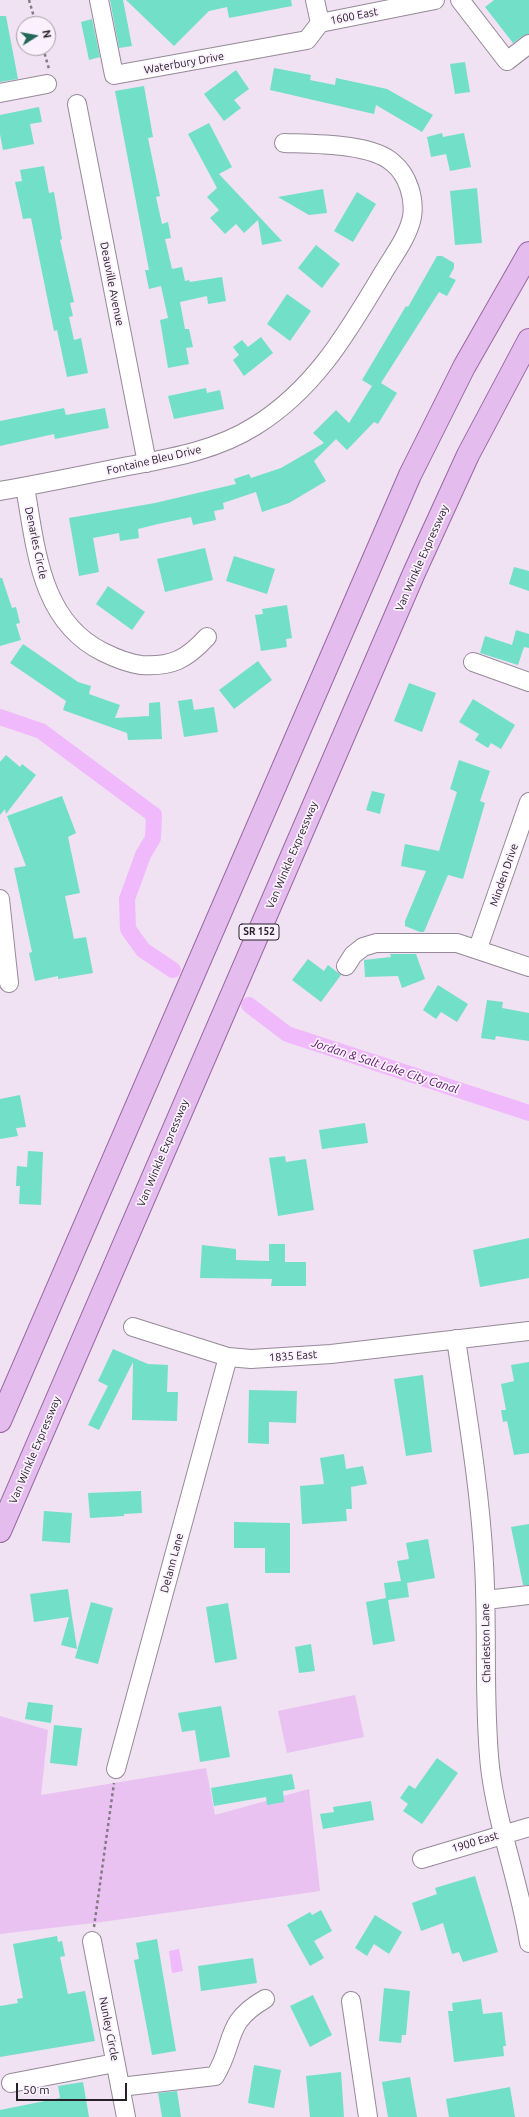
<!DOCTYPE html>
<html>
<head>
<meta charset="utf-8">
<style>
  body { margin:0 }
  #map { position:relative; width:529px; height:2117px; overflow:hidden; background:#f0e1f3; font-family:Ubuntu,sans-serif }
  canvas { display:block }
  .north { position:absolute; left:16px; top:16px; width:40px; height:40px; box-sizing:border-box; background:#fbf0fe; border:1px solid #a69da8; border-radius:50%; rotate:79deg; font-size:11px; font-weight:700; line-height:16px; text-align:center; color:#262127 }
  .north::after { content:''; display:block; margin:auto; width:14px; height:18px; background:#23685c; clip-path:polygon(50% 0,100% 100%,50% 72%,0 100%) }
  .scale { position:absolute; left:16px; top:2083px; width:111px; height:18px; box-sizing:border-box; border:2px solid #262127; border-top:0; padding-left:5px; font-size:12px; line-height:14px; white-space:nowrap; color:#262127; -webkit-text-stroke:3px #fbf0fe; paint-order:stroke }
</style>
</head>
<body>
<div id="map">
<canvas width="529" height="2117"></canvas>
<div class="north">N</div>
<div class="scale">50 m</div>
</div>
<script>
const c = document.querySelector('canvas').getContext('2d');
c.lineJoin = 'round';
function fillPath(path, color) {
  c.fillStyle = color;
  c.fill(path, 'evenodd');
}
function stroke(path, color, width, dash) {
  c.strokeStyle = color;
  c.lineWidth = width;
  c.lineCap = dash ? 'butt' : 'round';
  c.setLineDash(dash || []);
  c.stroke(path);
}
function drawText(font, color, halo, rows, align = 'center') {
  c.font = font + ' Ubuntu,sans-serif';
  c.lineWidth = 3.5;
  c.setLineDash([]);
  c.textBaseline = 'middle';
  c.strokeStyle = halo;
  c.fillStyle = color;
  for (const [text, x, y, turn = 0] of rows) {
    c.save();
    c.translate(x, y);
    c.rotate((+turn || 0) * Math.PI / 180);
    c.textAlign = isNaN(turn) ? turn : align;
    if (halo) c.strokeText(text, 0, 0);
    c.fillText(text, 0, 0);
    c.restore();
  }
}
const green = new Path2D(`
  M355,1695L364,1737L287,1753L278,1711Z
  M0,1716L48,1730L41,1795L206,1768L215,1815L309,1789L320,1891L102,1922L0,1934Z`);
const water = new Path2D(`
  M179,1949L183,1971L172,1973L169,1951Z`);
const canal = new Path2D(`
  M0,717L41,731L154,815L153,838L143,855L127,899L128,929L143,950L173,970
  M249,1005L287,1034L529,1113`);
const building = new Path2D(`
  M110,0H123L132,46L119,48Z
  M126,0H291L292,6L229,18L227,7L209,11L174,46Z
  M494,0H529V34L523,36L513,43L485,7Z
  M0,16H6L18,79L0,82Z
  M92,19L100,57L89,60L81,22Z
  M465,62L470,92L455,94L450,64Z
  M274,68L311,75L310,80L335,85L336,78L387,89L433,115L422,132L376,105L374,114L270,90Z
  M236,70L249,89L234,100L241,108L224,121L204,94Z
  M144,86L153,137L148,138L160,196L156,197L162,224L168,222L171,238L165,239L172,269L182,267L185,281L189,280L190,282L222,277L226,301L208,304L207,296L180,302L185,329H189L193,347L186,348L189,364L168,368L160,320L168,318L161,286L149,289L145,270H149L115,91Z
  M39,107L42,122L30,124L34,144L3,150L0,134V115Z
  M209,123L232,167L219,174L282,241L262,245L258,220L244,233L236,224L225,234L210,218L219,210L207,197L217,188L188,134Z
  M442,133L443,137L464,133L471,167L450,171L446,154L431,157L427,137Z
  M44,166L49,193L54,192L62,239L60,240L74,302L70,303L73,316L69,317L74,340L81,338L88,373L67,377L57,330L54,331L31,218L23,219L15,182L22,181L20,170Z
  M477,188L482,243L455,245L450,191Z
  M323,189L327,213L309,215L278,197Z
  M357,192L376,204L353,242L334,231Z
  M316,245L340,264L322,288L298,268Z
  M437,256H442L454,263V268L449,277L456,280L447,296L439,292L381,383L397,393L378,424L374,422L347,450L336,439L314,461L326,481L289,503L262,512L256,492L223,503L224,509L214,511L216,520L193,525L191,517L158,524L138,529L139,538L120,541L119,533L93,538L99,572L79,576L69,518L155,503L236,484L234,479L249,474L251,478L281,468L324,443L313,433L336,410L349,423L372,386L362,380L406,306L408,307Z
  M287,294L311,311L290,341L267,324Z
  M261,337L273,353L244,376L233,360L239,355L233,347L242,340L248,347Z
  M206,388L207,393L220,390L224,409L174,419L168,396Z
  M64,408L66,415L105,408L109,428L55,439L54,434L0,446V421Z
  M205,548L213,580L165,592L157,559Z
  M234,556L275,569L267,594L226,581Z
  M514,567L529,571V591L509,584Z
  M0,578H2L12,608L16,607L20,623L16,624L21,640L0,646Z
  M108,586L145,612L132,630L96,604Z
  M287,605L292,638L286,639L287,647L261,651L255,615L263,614L262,609Z
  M516,630L529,634V648L524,647L518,665L480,653L485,636L512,645Z
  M23,644L78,682L91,686L89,694L120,705L115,718L149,716V703L160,702L162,739L128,740L127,733L63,710L66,701L10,663Z
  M258,661L272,680L234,709L219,690Z
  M409,683L436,693L422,732L394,721Z
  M192,699L194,710L214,707L218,732L184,737L178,701Z
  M473,699L515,725L501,749L491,743L488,748L475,740L479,734L459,722Z
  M6,755L20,767L22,764L36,775L6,814L5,809L0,815V762Z
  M459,760L490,771L480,801L485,803L463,879L448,875L424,932H420L405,926V921L426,871L401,866L405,844L439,851L457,792L450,789Z
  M372,791L385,794L380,814L366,810Z
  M62,796L76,833L68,837L80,893L65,896L74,939L86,937L93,973L58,979V976L35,981L29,953L32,952L14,868L26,866L7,816Z
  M390,954H416L425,979L402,988L398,976L365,977L364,960L391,957Z
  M308,959L324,971L328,965L341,975L321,1002L292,980Z
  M438,985L468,1004L457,1022L441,1012L436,1019L423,1010Z
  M487,1000L503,1002L502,1008L529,1013V1041L496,1036L495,1040L481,1038Z
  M20,1095L26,1127L16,1128L18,1136L0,1139V1099Z
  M365,1123L368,1143L322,1149L319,1130Z
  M28,1151L43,1152L41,1205L19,1204L20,1186H16L17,1166L27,1167Z
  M285,1156L286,1162L306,1159L314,1210L278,1216L269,1158Z
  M529,1238V1278L480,1287L473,1250Z
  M269,1244H285V1262H306V1286H271L272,1279L200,1278L202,1245L236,1249V1260L269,1261Z
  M113,1349L148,1364L168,1365L167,1392H178L177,1421L132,1420L133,1362L99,1430L88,1425L108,1386L98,1381Z
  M529,1362V1453L514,1455L507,1421L503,1422L501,1410H506L501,1384L514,1381L511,1365Z
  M423,1375L432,1452L406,1456L394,1379Z
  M249,1390L297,1391L296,1423L269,1422V1444L248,1443Z
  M344,1454L346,1469L363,1466L367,1484L351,1487L352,1509H346L347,1521L302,1524L300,1486L324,1484L320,1458Z
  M141,1491L142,1513L124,1514V1516L90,1518L88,1493Z
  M44,1511L72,1513L70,1543L42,1541Z
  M234,1522L290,1523V1573H265V1548H234Z
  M529,1524V1585H523L511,1527Z
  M428,1539L435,1578L407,1583L409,1597L388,1600L395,1641L373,1645L366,1602L386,1598L384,1583L401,1581L397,1561L409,1559L406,1543Z
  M68,1589L71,1610L77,1649L61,1645L69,1617L34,1622L30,1594Z
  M91,1602L113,1608L98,1664L75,1658Z
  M228,1603L237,1659L215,1663L206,1607Z
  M311,1644L315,1671L299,1673L295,1647Z
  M28,1702L53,1705L51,1723L25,1719Z
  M221,1706L230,1757L200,1762L195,1730L182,1732L178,1713Z
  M54,1725L82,1728L77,1766L50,1763Z
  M437,1758L458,1773L422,1824L403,1811L408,1804L400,1798L409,1785L415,1789Z
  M292,1774L295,1789L283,1791L284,1802L267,1805L266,1797L214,1806L211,1788Z
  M371,1801L374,1820L323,1829L320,1814L334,1812L333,1807Z
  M475,1876L498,1952L463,1962L459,1952L452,1954L443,1923L421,1931L412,1903L437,1894L435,1888Z
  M321,1910L332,1931L314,1941L324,1958L310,1966L287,1925L310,1912L312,1915Z
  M375,1915L402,1932L389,1954L374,1944L367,1956L355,1948Z
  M57,1936L58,1942L62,1941L65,1956L60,1957L68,1994L85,1991L95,2041L0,2057V2006L18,2003L17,1999L23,1998L13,1944Z
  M157,1939L176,2051L152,2055L134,1960L139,1959L136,1943Z
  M253,1958L257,1983L201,1991L198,1966Z
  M384,1988L410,1991L406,2035H402L401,2043L379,2041Z
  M313,1995L332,2035L310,2047L290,2006Z
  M481,1999L483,2014L502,2012L506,2046H503L504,2056L454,2062L448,2011H453L452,2003Z
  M254,2065L281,2070L274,2108L248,2103Z
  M341,2072L344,2117H310L306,2076Z
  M410,2077L417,2117H388L382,2082Z
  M83,2082L89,2117H0V2110L60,2098L58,2086Z
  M510,2087L515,2117H449L446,2099Z
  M177,2091L181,2117H162L158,2093Z`);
const path = new Path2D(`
  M29,0L36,24
  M43,48L49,69
  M94,1927L114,1783`);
const minor = new Path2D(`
  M99,0L114,75L307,40L320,23
  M315,0L320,23
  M460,0L507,61L529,44
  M320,23L435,0
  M0,93L47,84
  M77,104L147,463
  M25,487C36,548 40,621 103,652C115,658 127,663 141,665C171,667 186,660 207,637
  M0,491C39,484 79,476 118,468C165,459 214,452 255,426C315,389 347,333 383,273C393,256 408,237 412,217C415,199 408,175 393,163C372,143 312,144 284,143
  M473,662L529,682
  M0,899L9,983
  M478,948L529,802
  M346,966L353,955L363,947L376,943H457L529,967
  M133,1327L228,1357L251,1359L331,1354L529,1331
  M456,1339C467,1414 480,1489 484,1564C488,1632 483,1700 490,1767C497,1826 520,1884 529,1943
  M486,1600L529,1595
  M116,1769L228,1357
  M422,1859L529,1827
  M92,1941L126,2117
  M351,2001L368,2117
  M11,2083L115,2063
  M120,2087L215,2076C236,2042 223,2023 265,1999`);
const major = new Path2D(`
  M0,1421L410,475L464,367L529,253
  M0,1531L414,573L468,455L529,340`);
const shields = [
  [259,932,40]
];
const shieldNames = [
  ["SR 152",259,932]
];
const streetNames = [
  ["1600 East",354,16,-11],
  ["Waterbury Drive",184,63,-10],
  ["Deauville Avenue",112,284,79],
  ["Fontaine Bleu Drive",154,460,-13],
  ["Denarles Circle",36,543,78],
  ["Van Winkle Expressway",422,558,-66],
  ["Van Winkle Expressway",292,855,-67],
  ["Minden Drive",504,875,-71],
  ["Van Winkle Expressway",163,1153,-67],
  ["1835 East",293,1356,-4],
  ["Van Winkle Expressway",35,1450,-67],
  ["Delann Lane",172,1563,-75],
  ["Charleston Lane",486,1643,-91],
  ["1900 East",475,1842,-17],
  ["Nunley Circle",109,2029,79]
];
const waterNames = [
  ["Jordan & Salt Lake City Canal",385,1066,18]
];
fillPath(green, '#e9c2f1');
fillPath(water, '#f0b9fb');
stroke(canal, '#f0b9fb', 16);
fillPath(building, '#72dfc9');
stroke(minor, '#968999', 20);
stroke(major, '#9768a1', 24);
stroke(path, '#847a86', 2.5, [3, 3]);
stroke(minor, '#fff', 18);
stroke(major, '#e5bcee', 22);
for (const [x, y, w] of shields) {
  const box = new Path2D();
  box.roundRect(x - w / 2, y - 8, w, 16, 3);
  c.fillStyle = '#fbf0fe';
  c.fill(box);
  stroke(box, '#262127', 1);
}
drawText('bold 10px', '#262127', null, shieldNames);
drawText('11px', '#262127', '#fbf0fe', streetNames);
drawText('italic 12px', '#551461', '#fbf0fe', waterNames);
</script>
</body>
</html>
